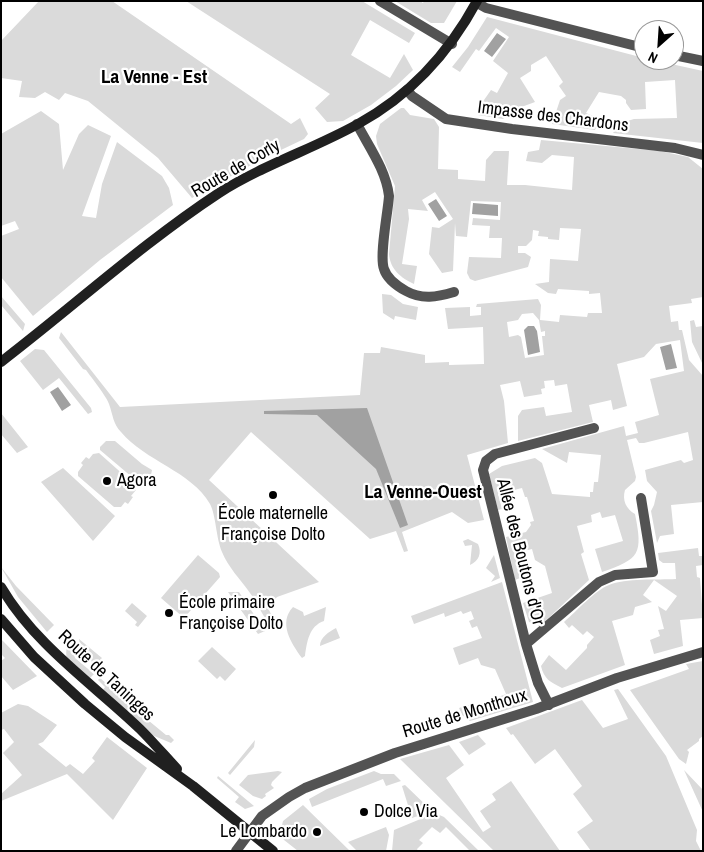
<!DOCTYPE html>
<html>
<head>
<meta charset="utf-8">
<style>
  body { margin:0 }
  #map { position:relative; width:704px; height:852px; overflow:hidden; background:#fff; font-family:"Archivo Narrow",sans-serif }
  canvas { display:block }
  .frame { position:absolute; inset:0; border:2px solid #000; pointer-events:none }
  .north { position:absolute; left:634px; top:20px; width:50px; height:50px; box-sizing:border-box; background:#fff; border:1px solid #999; border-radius:50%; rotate:206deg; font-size:14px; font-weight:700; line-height:20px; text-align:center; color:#000 }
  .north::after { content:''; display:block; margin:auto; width:18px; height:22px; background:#000; clip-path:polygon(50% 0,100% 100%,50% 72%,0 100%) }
</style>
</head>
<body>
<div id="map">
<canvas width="704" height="852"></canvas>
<div class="frame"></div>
<div class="north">N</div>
</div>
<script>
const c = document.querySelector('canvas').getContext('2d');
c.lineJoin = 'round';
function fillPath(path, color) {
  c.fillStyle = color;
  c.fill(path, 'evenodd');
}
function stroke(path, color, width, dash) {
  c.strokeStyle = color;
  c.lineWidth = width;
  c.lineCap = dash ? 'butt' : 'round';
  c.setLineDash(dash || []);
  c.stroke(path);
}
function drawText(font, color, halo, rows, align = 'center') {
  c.font = font + ' "Archivo Narrow",sans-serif';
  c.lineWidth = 4.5;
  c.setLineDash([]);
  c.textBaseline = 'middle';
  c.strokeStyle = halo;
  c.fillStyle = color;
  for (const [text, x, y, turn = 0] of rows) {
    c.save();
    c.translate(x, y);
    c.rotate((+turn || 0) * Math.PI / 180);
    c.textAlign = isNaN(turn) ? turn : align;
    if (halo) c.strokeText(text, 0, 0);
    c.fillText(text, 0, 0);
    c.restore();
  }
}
const green = new Path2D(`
  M39,1H112L291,124L300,118L308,134L304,139L260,160L192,198L158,158L88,101L65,93L59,100L45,92L35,98L19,97L22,81L1,78V41Z
  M186,1H362L415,33L409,43L370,20L351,55L390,78L404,54L413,70L396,86L371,105L343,121L327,122L315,108L330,94Z
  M395,1H420L423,3L424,1H457L444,23H431Z
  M487,17L644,58V60H653L703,71V143L613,133L621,123L634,119L677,118L675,80L645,82L646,109L631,110L626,103V100L621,96L599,92L586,113L600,119L595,130L552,124L560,100L566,96L559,86L563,82L546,56L531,65V71L520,78L535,102L516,109L503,119L478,115L477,110L491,90L497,93L508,73L493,61L509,37L496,28L479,51L476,49L460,72L452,67L468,47Z
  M401,108H404L410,115L434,119L439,127L438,169L458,170V179L485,181L486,160L494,151H509L507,185H525L572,190L574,157L552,155L542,163L526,161L528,152L539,150L541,140L660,151L688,157L703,169V297L691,299L692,303L669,306L671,322L678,321L679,330H682L689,360L703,376V502L671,505L674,534L660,536L657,543L651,511L654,505L657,492L647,481L645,470L681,460L684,463L693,460L688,432L644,443H639L636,438L627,440L636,477L635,481L625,490C622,500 626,509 635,514C643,554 640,559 602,572L595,549L623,541L615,515L602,518L600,512L591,515L592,522L577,526L584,552L581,554L589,580L540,626L529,622L523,603L552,593L545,566L535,560L532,549L515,553L520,578L515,580L506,537L526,532L531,525L530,522L534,521L527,497H525L522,488L498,494L502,509L498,510L489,474L502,466L535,458L542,463L552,494L590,497V492H593L594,482H598L601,455L569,452L567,463L542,449L624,426L626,436L638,433L635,422L659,415L650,379L684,371L680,340L656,344L644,357L617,364L627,406L613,410L611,400L589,405L593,422L518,441V416L522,410L544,407L546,416L572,412L567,384L555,386L554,380L544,381L545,388L541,389L542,394L524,397L520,381L500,385L504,401L508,443L467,455L484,520L468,523L452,512L402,532L408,551L404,552L396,531L370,539L251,432L209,480L319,582L277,597L268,608L271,614L276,617L268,622C261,613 257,602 250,593C240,579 228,567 222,552C216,538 216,515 210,504C191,471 145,461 121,432C113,424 113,415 109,404C107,397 91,377 86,370L83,369L59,338L61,332L120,407L360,395L364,353H380L381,347L425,355V363L449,362V365L484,364L483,327L448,329L445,308L470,307V316L481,315V307H476L477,304L538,299L541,305L540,320L559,322L560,315L587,317L588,313H602L600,293L589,294V291L558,289L556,294L548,293L535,284L549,282L550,259L578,261L581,229L560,228L559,240L548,239V237L538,236L539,231L533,230L532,240L526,246H518V253H525L531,257L528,267L475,281L470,279L467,273L469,257L501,258L502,238H489L490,226L472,225L473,218L500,220L501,202L471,201L467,237L456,236L455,223L453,271L442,273L429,254L432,227L439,228L453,219L435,192L422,200L428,211L408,209L409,219L402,264L417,266L414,284C401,278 390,269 389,254L395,186L377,144L376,136L380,124ZM533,313L539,320L541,332L545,331V336H542L544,355L525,358L521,337L518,335L509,337L507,322L518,320L522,314Z
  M41,111L59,124L63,170L79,134L88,125L111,136L82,216L96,218L102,184L117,142L162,176L169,188L173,205L100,260L33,316L1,277V236L19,229L15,221L1,226V134Z
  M382,294L391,295L403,304L418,307L416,320L395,316L394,320L383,313Z
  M1,296L25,324L23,331L1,305Z
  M694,320L696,327L703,326V365L692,342L690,321Z
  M35,349L44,350L91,408L92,412L88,414L59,378L43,390L20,361Z
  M1,413L28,447L17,453L1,434Z
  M106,441H115L142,464L152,470L151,475L143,484L139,483L100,450V447Z
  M99,453L135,485L136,490L131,496L133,497L128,504L125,502L121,507H114L78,476V472L83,465L81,463L86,457L89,459L93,454Z
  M63,468L115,516L93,541L41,482Z
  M468,539L478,544C482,553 479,561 470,565L472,545L465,546L463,541Z
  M698,548L699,556H703V565L696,566L697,577L700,578L703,618L680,620L683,646L654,654L650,640L660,636L658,630L664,629L658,606L666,611L677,596L654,580L643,595L652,602L635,607L633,615L612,621L625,665L562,688C550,682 544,679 541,666L549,655L566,670L587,648V645L594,637L587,631L583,635L572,625L569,628L564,622C577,611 594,591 609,585C625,578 658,580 676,579L675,563H663L659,560L658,553Z
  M198,555L219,573L220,577L184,618L161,598Z
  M494,555L500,578L491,582L495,576L486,568Z
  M1,567L16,586L54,625L47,632L18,597Z
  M502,582L533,702L470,721L462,715L459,708L469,705L470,708L506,694L495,669L481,665L478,658L459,665L453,648L482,638L477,626L472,628L469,621L474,619L471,611L463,614L461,611L445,617L444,613L414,624L411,616Z
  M228,592H239L265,631L258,634Z
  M132,603L147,616L138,627L135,625L137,622L125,611Z
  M293,607L303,612L304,616L326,607L324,621C309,626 307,642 305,656L302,658C291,643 278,623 293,607Z
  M336,628L340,638L320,646C320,637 329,632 336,628Z
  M72,637L75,658L94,674L90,678L67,659C65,652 67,642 72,637Z
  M1,639L37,676L13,690L1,676V661L5,658L1,654Z
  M79,639L102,658L96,665L81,653Z
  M212,647L236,669L225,681L220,676L217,679L198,661Z
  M703,661V736L699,739V741L687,750L689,752L686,764L679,759L630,690L689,669L686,664Z
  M100,678L130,704L131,706L166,735H169L174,740L171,743L152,735L141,723L103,690L105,687L98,680Z
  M618,689L666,756L697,830L696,841L701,851H591L577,832L593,821L573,794L582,786L555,749L535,764L513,734L511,735L506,728L582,700L603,728L628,719L614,690Z
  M18,704L28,706L57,725L43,742L38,744L66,767L70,764L83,774L95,761L92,758L107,737L147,768L113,820L67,774L1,801V794L22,775L3,753L14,742L4,729L1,730V713Z
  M478,735L486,744L469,755L459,742Z
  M255,740L254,747L230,775L228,773Z
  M449,745L464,765L446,778L483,832L491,827L480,811L496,800L492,794L511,781L560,851H494L400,759Z
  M684,770L703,790V812Z
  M278,771L282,772L272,782L271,785L274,788L265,794L266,796L262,799L253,796L239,785L248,775Z
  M374,771L381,774H394L401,781L386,786L383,779L312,807L309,799L327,789Z
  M218,776L254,806L245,809L235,802L239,797L217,778Z
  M405,785L432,811L412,818L402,786Z
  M303,805L350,851H298L284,840L280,833L283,821Z
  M435,813L444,817L479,851H470L446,827L440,833L432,827L419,840L423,843L417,849L418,851H392L394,830Z
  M386,827L389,835L386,851H357L348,842Z`);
const water = new Path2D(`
  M497,33L506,39L492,57L484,51Z
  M436,199L447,216L439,221L428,204Z
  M473,203L498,205V216L472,214Z
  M528,326H534L537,331L540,352L528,355L524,330Z
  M671,344L677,368L666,370L660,347Z
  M58,387L71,405L62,411L50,392Z
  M367,408L408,525L400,528L376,469L317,415L264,414V411Z`);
const street = new Path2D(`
  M380,1L452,44
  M477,3L486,8L644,48
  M674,55L703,61
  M407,90L412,96L446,119L512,129L675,148L703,155
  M357,124C369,147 386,170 389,196C388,212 379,256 384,269C387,279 397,286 406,291C422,300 437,297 454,292
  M526,644L599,582L615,575L653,572L641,498
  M549,705L538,683L526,644L483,470L486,461L495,454L594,428
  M236,851L262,816L289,797L305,788L395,753L536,709L617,678L703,652`);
const secondary = new Path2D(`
  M1,362C74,306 143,243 219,193C263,165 313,149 358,124C411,95 449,53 477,1
  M1,587C35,645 93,684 140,729C153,742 165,756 177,769
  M1,619L34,657L85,704L125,737L193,786L273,851`);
const markers = [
  [107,481,5,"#000"],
  [273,495,5,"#000"],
  [169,613,5,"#000"],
  [364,812,5,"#000"],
  [317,832,5,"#000"]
];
const streetNames = [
  ["Impasse des Chardons",553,117,7],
  ["Route de Corly",236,169,-30],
  ["Allée des Boutons d'Or",520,552,76],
  ["Route de Taninges",106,676,43],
  ["Route de Monthoux",465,714,-17]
];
const poiNames = [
  ["Agora",117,481],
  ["École maternelle",273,514,"center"],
  ["Françoise Dolto",273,535,"center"],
  ["École primaire",179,603],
  ["Françoise Dolto",179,624],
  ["Dolce Via",374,812],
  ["Le Lombardo",307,832,"right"]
];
const neighbourhoodNames = [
  ["La Venne - Est",154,78],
  ["La Venne-Ouest",423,493]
];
fillPath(green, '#dadada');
fillPath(water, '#a1a1a1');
stroke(street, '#535353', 10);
stroke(secondary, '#202020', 10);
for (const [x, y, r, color] of markers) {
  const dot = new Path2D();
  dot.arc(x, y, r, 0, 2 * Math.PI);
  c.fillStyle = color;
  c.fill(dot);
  stroke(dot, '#fff', 2);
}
drawText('18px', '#000', '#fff', streetNames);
drawText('18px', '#000', '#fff', poiNames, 'left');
drawText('bold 19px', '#000', '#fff', neighbourhoodNames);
</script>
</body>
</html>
